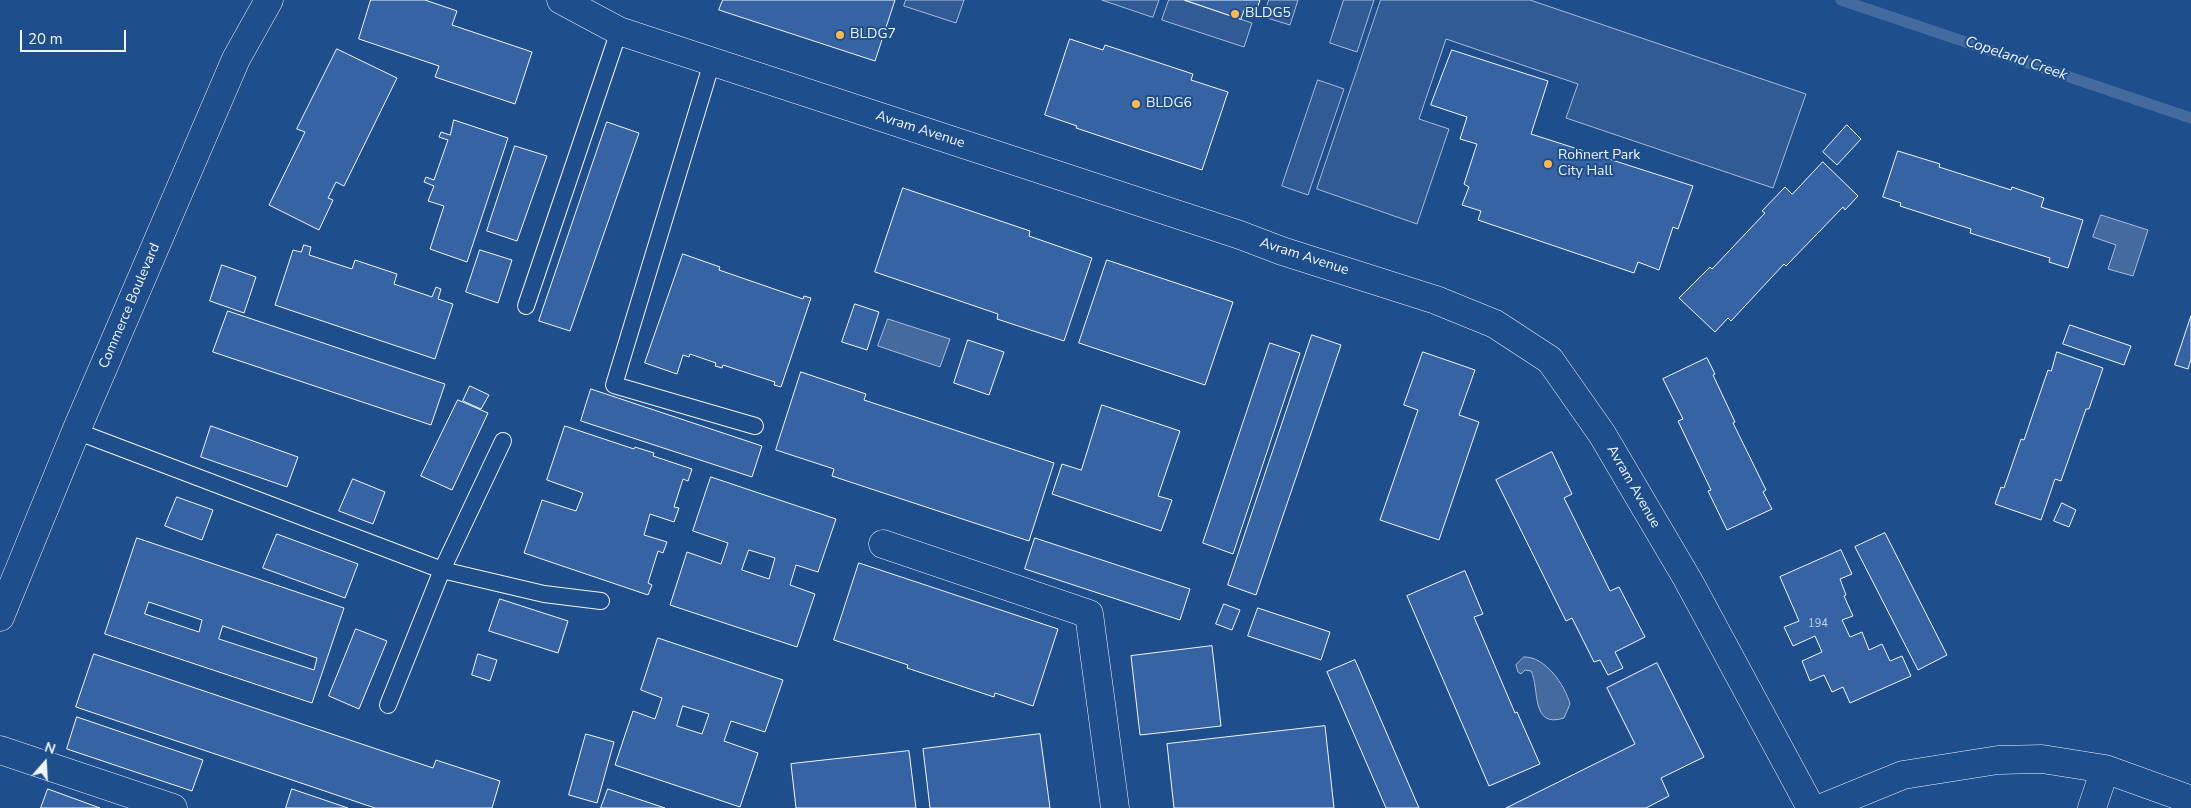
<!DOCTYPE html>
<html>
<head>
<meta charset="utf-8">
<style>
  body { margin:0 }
  #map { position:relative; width:2191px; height:808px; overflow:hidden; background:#1f4e8c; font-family:"Nunito Sans",sans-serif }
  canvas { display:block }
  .north { position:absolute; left:20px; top:738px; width:50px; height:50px; -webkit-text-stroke:4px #1f4e8c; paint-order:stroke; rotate:19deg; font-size:14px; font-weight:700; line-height:20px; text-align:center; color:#f2f6ff }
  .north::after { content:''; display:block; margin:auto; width:18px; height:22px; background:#f2f6ff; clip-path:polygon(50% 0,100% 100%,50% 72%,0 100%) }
  .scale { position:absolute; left:20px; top:30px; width:106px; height:22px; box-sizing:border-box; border:2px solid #f2f6ff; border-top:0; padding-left:6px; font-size:15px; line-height:18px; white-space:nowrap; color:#f2f6ff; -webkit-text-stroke:4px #1f4e8c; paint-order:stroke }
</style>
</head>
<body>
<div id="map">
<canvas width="2191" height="808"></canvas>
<div class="north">N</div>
<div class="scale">20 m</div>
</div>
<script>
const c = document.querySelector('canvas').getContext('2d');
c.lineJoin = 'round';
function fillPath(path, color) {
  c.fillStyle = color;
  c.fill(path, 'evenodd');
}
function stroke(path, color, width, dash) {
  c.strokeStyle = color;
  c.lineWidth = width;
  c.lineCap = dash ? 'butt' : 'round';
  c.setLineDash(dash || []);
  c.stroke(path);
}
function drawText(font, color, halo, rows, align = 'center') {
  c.font = font + ' "Nunito Sans",sans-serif';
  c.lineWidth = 4;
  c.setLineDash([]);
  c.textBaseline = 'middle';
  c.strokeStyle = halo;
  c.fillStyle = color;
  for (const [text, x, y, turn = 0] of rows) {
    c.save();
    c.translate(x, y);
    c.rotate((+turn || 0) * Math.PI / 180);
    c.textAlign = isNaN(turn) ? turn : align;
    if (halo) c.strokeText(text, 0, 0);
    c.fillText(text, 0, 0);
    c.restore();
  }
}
const built = new Path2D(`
  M906,0H964L956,23L904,6Z
  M1102,0H1159L1153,17Z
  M1169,0H1183L1252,23L1244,47L1162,20Z
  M1269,0H1298L1290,25L1264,17Z
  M1344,0H1374L1357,52L1330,43Z
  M1381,0H1530L1806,94L1773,188L1566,118L1578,84L1446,39L1419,119L1449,129L1417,224L1317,189Z
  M1318,80L1344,89L1308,195L1282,186Z`);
const water = new Path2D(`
  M2101,215L2148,230L2133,276L2108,269L2116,245L2093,237Z
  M888,319L950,339L940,367L878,346Z
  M1524,657C1545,656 1565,685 1570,704L1564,718C1530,729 1540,688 1531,671L1525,670L1521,674L1518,672L1516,665Z`);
const stream = new Path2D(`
  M1841,0L2191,118`);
const building = new Path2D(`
  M371,0H425L457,11L452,25L532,52L515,104L435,77L439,66L359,39Z
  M723,0H895L875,61L719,10Z
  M1185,0H1260L1257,9L1246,5L1241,19Z
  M1070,39L1103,50L1105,45L1193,74L1191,80L1228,92L1202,170L1076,128L1077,126L1045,115Z
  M337,49L397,78L344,186L336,182L328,198L333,200L319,230L269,205L305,132L297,129Z
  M1452,50L1548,81L1531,134L1693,186L1678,229L1673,227L1659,270L1638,262L1634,273L1478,220L1481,211L1462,205L1469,187L1464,184L1477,144L1460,139L1467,117L1431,105Z
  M454,120L508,138L467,262L430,249L444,206L428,201L434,186L424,182L426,177L434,180L448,140L439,137L441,132L450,135Z
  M607,122L639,133L570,331L539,321Z
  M1847,125L1861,139L1837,165L1823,152Z
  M515,146L547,156L517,241L487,231Z
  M1898,151L1940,164L1939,167L2011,190L2012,187L2044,198L2041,207L2083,220L2068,268L2049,262L2050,258L1970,233L1971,229L1900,206L1901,203L1883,197Z
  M1823,162L1858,196L1845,210L1843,207L1786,266L1784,264L1731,321L1728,318L1715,332L1679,298L1710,267L1712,269L1765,213L1762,211L1785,187L1792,194Z
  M903,188L1030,231L1029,236L1092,258L1064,341L997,319L998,314L875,272Z
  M304,245L311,247L309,255L352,269L355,260L397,274L394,284L432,297L436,287L441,289L438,299L453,304L435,359L275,305L293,250L301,252Z
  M480,250L512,260L498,303L466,292Z
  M683,254L720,267L719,270L803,299L804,296L811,298L781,387L774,385L775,382L723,365L722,368L715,366L716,363L690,354L689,357L683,355L677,374L645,363Z
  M1107,260L1233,302L1205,385L1079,343Z
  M222,265L256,277L244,313L210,301Z
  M855,304L879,312L867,350L842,342Z
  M228,311L445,384L431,425L213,352Z
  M2191,316V359L2188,369L2175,365Z
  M2070,325L2131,346L2124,365L2063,344Z
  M1312,335L1341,345L1256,595L1228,585Z
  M968,340L1004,352L989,395L954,383Z
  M1270,343L1300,353L1233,554L1203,543Z
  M1423,352L1475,370L1459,415L1479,422L1439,540L1380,520L1418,410L1404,405Z
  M2057,352L2103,368L2089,409H2086L2061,481L2055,479L2041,520L1995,504L2001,487L2004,488L2021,439L2024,440L2048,370L2051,371Z
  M1707,358L1715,374L1713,375L1735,422L1733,423L1766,490L1763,492L1772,509L1727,530L1708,491L1711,490L1678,421L1683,419L1663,379Z
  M801,372L866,394L864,400L1054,463L1029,541L832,476L834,469L776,450Z
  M470,386L489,395L481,409L463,401Z
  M591,389L762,446L752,477L581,421Z
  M458,400L488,413L452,490L421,476Z
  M1102,405L1180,431L1158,496L1172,500L1161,531L1052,494L1062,464L1081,470Z
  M211,426L298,457L287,487L201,457Z
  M565,426L634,449L635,447L654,453L653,456L692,469L688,481L683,479L674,507L679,508L674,522L650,514L644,535L667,542L663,553L658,551L648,583L652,585L648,595L524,553L542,500L576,511L583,493L547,480Z
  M1552,452L1572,494L1564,498L1610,591L1619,587L1645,637L1615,652L1623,668L1608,675L1600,660L1594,662L1572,618L1566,621L1496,480Z
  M711,477L836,519L818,572L796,565L790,585L815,594L797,647L670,605L687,552L721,564L728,543L693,531ZM749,550L775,558L769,579L742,570Z
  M353,479L385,492L373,524L339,511Z
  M177,497L213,510L202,540L165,526Z
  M2062,503L2076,510L2069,527L2054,521Z
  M1885,533L1947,655L1918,670L1855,547Z
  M277,534L358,564L345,598L263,568Z
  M137,538L344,608L312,703L105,634ZM149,602L202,620L199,632L145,614ZM223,626L317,658L314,670L219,639Z
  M1035,538L1190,589L1180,620L1025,569Z
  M1841,550L1852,574L1840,579L1846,595L1844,596L1853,616L1842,620L1850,637L1862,632L1869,650L1882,644L1890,661L1902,656L1911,676L1850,703L1843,687L1832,692L1824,675L1810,681L1802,661L1822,652L1815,636L1793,646L1784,627L1799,621L1780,577Z
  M859,563L1058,629L1033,706L995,693L994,697L907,668L908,665L834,640Z
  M1465,571L1483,614L1474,617L1515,713L1517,712L1540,764L1489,786L1407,596Z
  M500,599L568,621L558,653L489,631Z
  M1224,604L1240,610L1232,630L1216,624Z
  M1258,608L1330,632L1321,660L1248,636Z
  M356,629L387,641L359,709L329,696Z
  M658,638L783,680L765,732L731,721L724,741L758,753L740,807L615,765L633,711L655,719L662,698L641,690ZM683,706L709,714L702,734L677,726Z
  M1212,646L1221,726L1140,735L1131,656Z
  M94,654L433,768L436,760L500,781L492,808H375L76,707Z
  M478,654L497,660L490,681L472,675Z
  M1355,660L1419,808H1386L1327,672Z
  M1657,663L1704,757L1661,778L1669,796L1646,808H1506L1635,744L1607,688Z
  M77,717L203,760L192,791L67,749Z
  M1325,726L1334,808H1174L1167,744Z
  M586,734L614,742L597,803L569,795Z
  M1040,734L1050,808H930L923,749Z
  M909,751L916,808H796L791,764Z
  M48,789L100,808H41Z
  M292,789L348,808H286Z
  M608,789L665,808H601Z`);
const service = new Path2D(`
  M712,62L614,385L755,426
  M526,306L619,31
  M76,431L442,570L503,441
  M388,705L442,570L544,594L601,601`);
const minor = new Path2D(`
  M561,0L619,31L1240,235L1282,251L1436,300L1495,324L1550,360L1602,434L1688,580L1811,808
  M883,544L1089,614L1115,808
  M0,750L173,808
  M1822,808L1903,775L1998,760L2042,759L2105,769L2191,800
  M2092,808L2105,769`);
const tertiary = new Path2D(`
  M0,617L76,431L236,59L269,0`);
const markers = [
  [1235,14,5,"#ffb74d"],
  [840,35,5,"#ffb74d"],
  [1136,104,5,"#ffb74d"],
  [1548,164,5,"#ffb74d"]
];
const numberNames = [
  ["194",1818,624]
];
const poiNames = [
  ["BLDG5",1245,14],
  ["BLDG7",850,35],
  ["BLDG6",1146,104],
  ["Rohnert Park",1558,156],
  ["City Hall",1558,172]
];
const streetNames = [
  ["Avram Avenue",920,130,18],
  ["Avram Avenue",1304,257,18],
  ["Commerce Boulevard",130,306,-67],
  ["Avram Avenue",1633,487,60]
];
const waterNames = [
  ["Copeland Creek",2016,59,19]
];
fillPath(built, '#305b95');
stroke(built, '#a8bbd7', 1);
fillPath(water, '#446ba0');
stroke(water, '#a8bbd7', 1);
stroke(stream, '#446ba0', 11);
fillPath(building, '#3563a3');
stroke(building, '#f2f6ff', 1);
stroke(service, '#f2f6ff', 18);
stroke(minor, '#f2f6ff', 29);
stroke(tertiary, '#f2f6ff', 29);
stroke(service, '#1f4e8c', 16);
stroke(minor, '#1f4e8c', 28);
stroke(tertiary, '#1f4e8c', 28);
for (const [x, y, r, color] of markers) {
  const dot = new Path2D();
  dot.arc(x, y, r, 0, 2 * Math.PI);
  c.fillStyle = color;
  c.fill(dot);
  stroke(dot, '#1f4e8c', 2);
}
drawText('11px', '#c3d1e8', null, numberNames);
drawText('14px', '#f2f6ff', '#1f4e8c', poiNames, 'left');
drawText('14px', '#f2f6ff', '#1f4e8c', streetNames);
drawText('italic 15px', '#f2f6ff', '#1f4e8c', waterNames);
</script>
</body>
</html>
